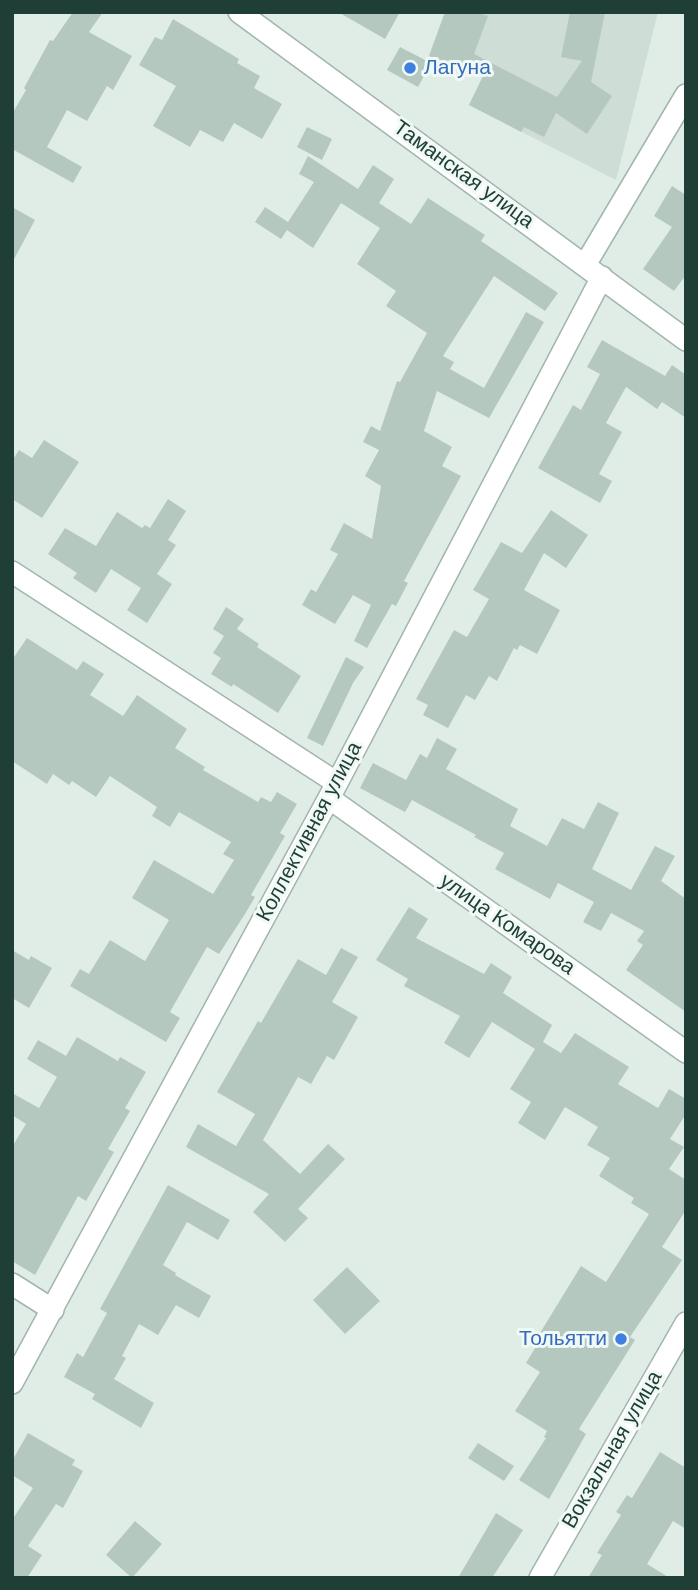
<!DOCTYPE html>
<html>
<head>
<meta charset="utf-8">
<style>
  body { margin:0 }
  #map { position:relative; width:698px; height:1590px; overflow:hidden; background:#e0ede7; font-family:"DM Sans",sans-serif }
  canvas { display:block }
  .frame { position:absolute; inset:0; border:14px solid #1f3f36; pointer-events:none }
</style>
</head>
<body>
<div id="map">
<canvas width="698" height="1590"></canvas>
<div class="frame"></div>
</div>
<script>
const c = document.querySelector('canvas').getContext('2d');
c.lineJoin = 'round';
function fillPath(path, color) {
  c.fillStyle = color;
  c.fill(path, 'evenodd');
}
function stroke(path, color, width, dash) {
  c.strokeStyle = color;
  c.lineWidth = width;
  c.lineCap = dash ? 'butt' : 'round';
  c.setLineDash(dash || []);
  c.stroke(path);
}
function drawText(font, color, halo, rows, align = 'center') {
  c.font = font + ' "DM Sans",sans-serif';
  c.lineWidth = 6;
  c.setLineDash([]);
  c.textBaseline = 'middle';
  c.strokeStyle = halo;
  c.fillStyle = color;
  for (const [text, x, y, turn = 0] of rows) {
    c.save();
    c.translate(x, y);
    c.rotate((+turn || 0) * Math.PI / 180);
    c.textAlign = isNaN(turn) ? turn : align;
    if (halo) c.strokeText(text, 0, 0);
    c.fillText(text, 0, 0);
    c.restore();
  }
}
const built = new Path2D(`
  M445,12H658L616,180L469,105L483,76L429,56Z`);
const building = new Path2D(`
  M73,12H103L89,32L132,56L113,90L107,86L87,121L67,110L47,147L82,167L73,183L12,149V114L26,90L24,88L50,40L53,41Z
  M338,12H400L385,39Z
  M445,12H476L488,16L474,54L557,97L582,61L561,57L570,12H605L591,82L612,96L587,134L556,113L544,137L524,127L521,132L504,123L469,105L483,76L429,56Z
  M173,19L239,59L237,63L260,76L254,88L282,104L262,139L234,123L223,142L200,130L190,147L153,126L176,86L139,65L155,37L162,40Z
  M400,47L431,63L418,87L387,70Z
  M307,127L332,139L322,160L297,147Z
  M308,156L358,189L373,165L394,179L379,203L411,224L428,198L485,235L481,241L558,293L545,311L494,276L443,356L454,362L450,369L484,388L526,312L544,322L489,418L437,391L424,431L452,447L442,466L461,476L404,581L408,583L396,606L392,604L367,648L354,641L371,605L353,595L335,624L302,605L311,589L316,592L338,554L330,550L344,523L372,539L381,486L365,476L379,450L363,442L371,426L380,431L397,381L400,382L427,333L386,306L396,291L357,264L380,228L341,203L313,248L287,230L281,239L255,222L265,207L288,222L314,182L299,174Z
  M672,186L686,195V275L674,291L643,269L672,227L654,216Z
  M12,207L35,220L12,263Z
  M602,340L665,376L672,365L686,375V418L662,402L657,409L626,387L606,423L622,432L599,474L612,481L600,503L538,468L573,405L581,410L600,374L587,367Z
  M44,440L79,462L42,518L12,499V461L19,450L32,458Z
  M168,499L186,511L168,540L176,545L157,574L172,584L147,623L127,610L141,588L111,569L96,593L73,578L77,573L48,554L65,528L96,546L117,512L142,528L145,525L150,528Z
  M551,510L588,535L566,568L544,553L524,590L560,610L537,654L520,645L517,650L514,648L497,681L489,676L475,700L466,695L448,728L423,715L428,705L416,699L454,630L467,637L489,599L473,590L501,542L522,553Z
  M226,607L244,619L237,629L259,644L257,647L301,676L278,713L233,684L232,687L211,674L221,658L213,653L224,636L213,629Z
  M27,638L77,670L83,661L104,674L90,695L123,716L137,695L187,729L175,748L205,767L203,770L258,802L261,797L271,802L277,792L297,804L280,833L285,836L251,895L255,897L245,914L219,954L207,947L170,1012L180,1018L166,1042L70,986L80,969L89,974L110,940L145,961L169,920L132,898L154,860L213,894L234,860L223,854L231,842L179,812L170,827L152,816L157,807L110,776L96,797L72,781L69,785L53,774L47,784L12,761V660Z
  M346,657L364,667L353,683L323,746L307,738Z
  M437,738L457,749L446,769L518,809L510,826L547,846L562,818L584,829L598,802L619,813L592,869L631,890L655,846L675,856L661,881L686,899V1012L626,970L643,945L637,941L644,931L611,913L601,931L583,922L594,902L558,883L550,899L495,869L504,853L474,837L476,835L412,800L405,812L360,788L373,763L406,780L420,754L427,758Z
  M409,907L428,919L416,938L484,974L491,963L512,977L503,993L552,1025L543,1042L561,1053L575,1033L629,1067L618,1084L658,1108L669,1089L686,1099V1114L670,1139L684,1147L669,1169L686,1180V1210L662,1247L682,1260L630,1337L635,1340L579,1429L586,1434L549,1499L519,1480L546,1438L544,1437L547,1431L515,1411L540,1372L526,1363L543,1335L540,1333L581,1266L606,1282L649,1214L631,1203L634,1198L599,1176L610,1158L587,1145L598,1127L565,1107L545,1140L518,1123L531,1102L510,1089L535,1049L492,1022L469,1058L444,1043L460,1016L404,986L408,979L376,960Z
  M341,948L358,957L332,1002L358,1017L334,1060L327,1056L311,1084L298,1077L263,1140L300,1174L328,1144L345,1159L298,1209L308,1218L285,1242L253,1212L269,1194L186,1147L198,1124L236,1146L255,1114L217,1092L258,1021L261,1023L298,959L326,975Z
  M12,950L29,960L31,956L52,968L29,1008L12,998Z
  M77,1037L118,1061L120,1057L146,1072L125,1108L130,1111L108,1149L114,1152L86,1201L78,1196L35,1275L12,1261V1147L26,1124L12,1115V1093L39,1108L57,1077L27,1059L38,1040L66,1056Z
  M168,1185L230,1220L218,1240L187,1222L163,1265L176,1273L175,1275L211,1296L199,1318L176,1305L158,1335L139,1324L122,1356L126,1358L114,1379L154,1403L141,1428L92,1399L95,1394L64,1377L77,1353L83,1357L107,1313L100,1309Z
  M347,1267L380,1301L345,1334L313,1300Z
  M28,1433L75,1460L72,1465L83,1471L63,1508L56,1504L28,1546L42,1555L27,1578H12V1520L33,1488L12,1475V1461Z
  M478,1443L514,1466L504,1481L468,1458Z
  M660,1452L686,1468V1529L673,1521L647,1564L670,1578H588L602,1555L597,1553L621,1515L616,1512L627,1495L632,1498Z
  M496,1513L523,1530L492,1578H458Z
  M135,1521L162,1544L132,1578L106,1555Z`);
const minor = new Path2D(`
  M239,12L686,340
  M585,265L686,95
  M12,572L337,783
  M329,798L686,1052
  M12,1284L53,1310
  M12,1383L337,783L602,277
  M540,1578L686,1323`);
const markers = [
  [410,68,7,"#3f7fe0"],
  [621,1339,7,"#3f7fe0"]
];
const shopNames = [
  ["Лагуна",424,68],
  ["Тольятти",607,1339,"right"]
];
const streetNames = [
  ["Таманская улица",463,175,36],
  ["Коллективная улица",310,832,-62],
  ["улица Комарова",507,925,35],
  ["Вокзальная улица",613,1450,-60]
];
fillPath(built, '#ceddd6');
fillPath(building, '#b5c8c0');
stroke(minor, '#a2b5ae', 24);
stroke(minor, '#fff', 21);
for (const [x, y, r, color] of markers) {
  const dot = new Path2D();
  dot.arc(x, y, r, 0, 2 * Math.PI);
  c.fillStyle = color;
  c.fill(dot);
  stroke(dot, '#f1f9f5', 2.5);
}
drawText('21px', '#366cbe', '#f1f9f5', shopNames, 'left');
drawText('21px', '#1f3f36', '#f1f9f5', streetNames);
</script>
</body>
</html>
